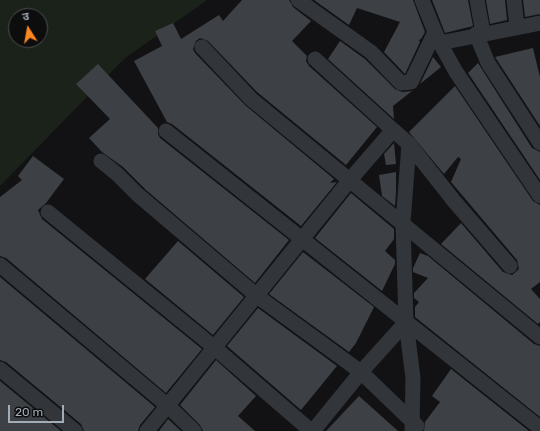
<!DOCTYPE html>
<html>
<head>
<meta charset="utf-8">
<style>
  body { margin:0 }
  #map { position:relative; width:540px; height:431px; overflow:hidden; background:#121214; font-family:Rubik,"Noto Sans Devanagari",sans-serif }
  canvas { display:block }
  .north { position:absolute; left:8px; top:8px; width:40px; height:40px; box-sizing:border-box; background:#0d0d0e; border:1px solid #484d51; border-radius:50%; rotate:349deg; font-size:11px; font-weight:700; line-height:16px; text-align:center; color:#a1acb6 }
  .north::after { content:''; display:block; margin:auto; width:14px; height:18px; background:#ff851e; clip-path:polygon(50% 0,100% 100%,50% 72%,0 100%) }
  .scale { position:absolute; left:8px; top:405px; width:56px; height:18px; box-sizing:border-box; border:2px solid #a1acb6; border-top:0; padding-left:5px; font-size:12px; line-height:14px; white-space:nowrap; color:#a1acb6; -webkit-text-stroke:3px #0d0d0e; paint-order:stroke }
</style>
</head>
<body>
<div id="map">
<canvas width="540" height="431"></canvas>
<div class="north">उ</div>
<div class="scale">20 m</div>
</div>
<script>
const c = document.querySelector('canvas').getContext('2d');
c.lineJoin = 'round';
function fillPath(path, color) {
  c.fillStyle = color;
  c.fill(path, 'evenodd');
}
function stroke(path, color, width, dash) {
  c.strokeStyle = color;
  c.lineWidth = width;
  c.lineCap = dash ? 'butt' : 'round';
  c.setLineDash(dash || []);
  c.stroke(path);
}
const green = new Path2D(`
  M0,0H207L124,59L0,186ZM16,16H40V40H16Z`);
const building = new Path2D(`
  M242,0H289L293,7L311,21L292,41L307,56L306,61L309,66L377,127L346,165L257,92L208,41L200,38L196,41L193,49L195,53L245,105L334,179L330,183L337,182L301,226L172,124L167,122L134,61L162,46L155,31L173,23L181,39L219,15L223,21Z
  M314,0H413L425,32L421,39L419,40L420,42L405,74L384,52L400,22L357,8L349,25Z
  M432,0H468L473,26L445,33Z
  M486,0H505L507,20L490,24Z
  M523,0H540V14L525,17Z
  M340,41L365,59L395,89L402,92L412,91L393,106L394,119L328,59Z
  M533,48L540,77V126L495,57Z
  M433,57L441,67L420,84Z
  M478,63L532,148L540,152V180L468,73Z
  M98,64L158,128V134L160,138L289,240L255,283L146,190L123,167L102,152L89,138L110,119L76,84Z
  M455,86L533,201L540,205V282L531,289L540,299V322L538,324L441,244L461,223L503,272L512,275L519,269L517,260L451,182L461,159L458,157L444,174L409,132Z
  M394,143L396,164L386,165L384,154Z
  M33,156L64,179L46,203L38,210L42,219L202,349L166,393L6,258L0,256V197L22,180L18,176Z
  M396,172V192L395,206L382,196L379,175Z
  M351,193L394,229V239L385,251L395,260V264L382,291L315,238Z
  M178,241L244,297L213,335L145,279Z
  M303,252L374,307L356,343L349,352L269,294Z
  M420,253L428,256L534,344L540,346V417L415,317V307L419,302L414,298V293L428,278L413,272V268Z
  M0,277L155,407L140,425L138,431H84L81,424L6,362L0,360Z
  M258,308L337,366L301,410L227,346Z
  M216,360L256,396L238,416L255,431H203L200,425L180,405Z
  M451,369L529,431H424L425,422L440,402L432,396Z
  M0,381L61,431H0Z
  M359,396L398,431H326Z
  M168,419L181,431H159Z`);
const minor = new Path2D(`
  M298,0L371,52L401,83L411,82L435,32L422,0
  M477,0L483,33
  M514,0L517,27
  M436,34L440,43L540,23
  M476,34L488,63L540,143
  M440,43L456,72L540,196
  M202,47L251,99L540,337
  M315,59L393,130
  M166,131L540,428
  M409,144L454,201L510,266
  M101,161L117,174L137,194L257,296L361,372L417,426
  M48,212L215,348L311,431
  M0,265L168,406L194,431
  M0,369L75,431
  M147,431L349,181L393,130L409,144L403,223L406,322L413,378L412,431
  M313,431L361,372L406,322`);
fillPath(green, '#1a2219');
fillPath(building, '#3d4044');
stroke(minor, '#323539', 15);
</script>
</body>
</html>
